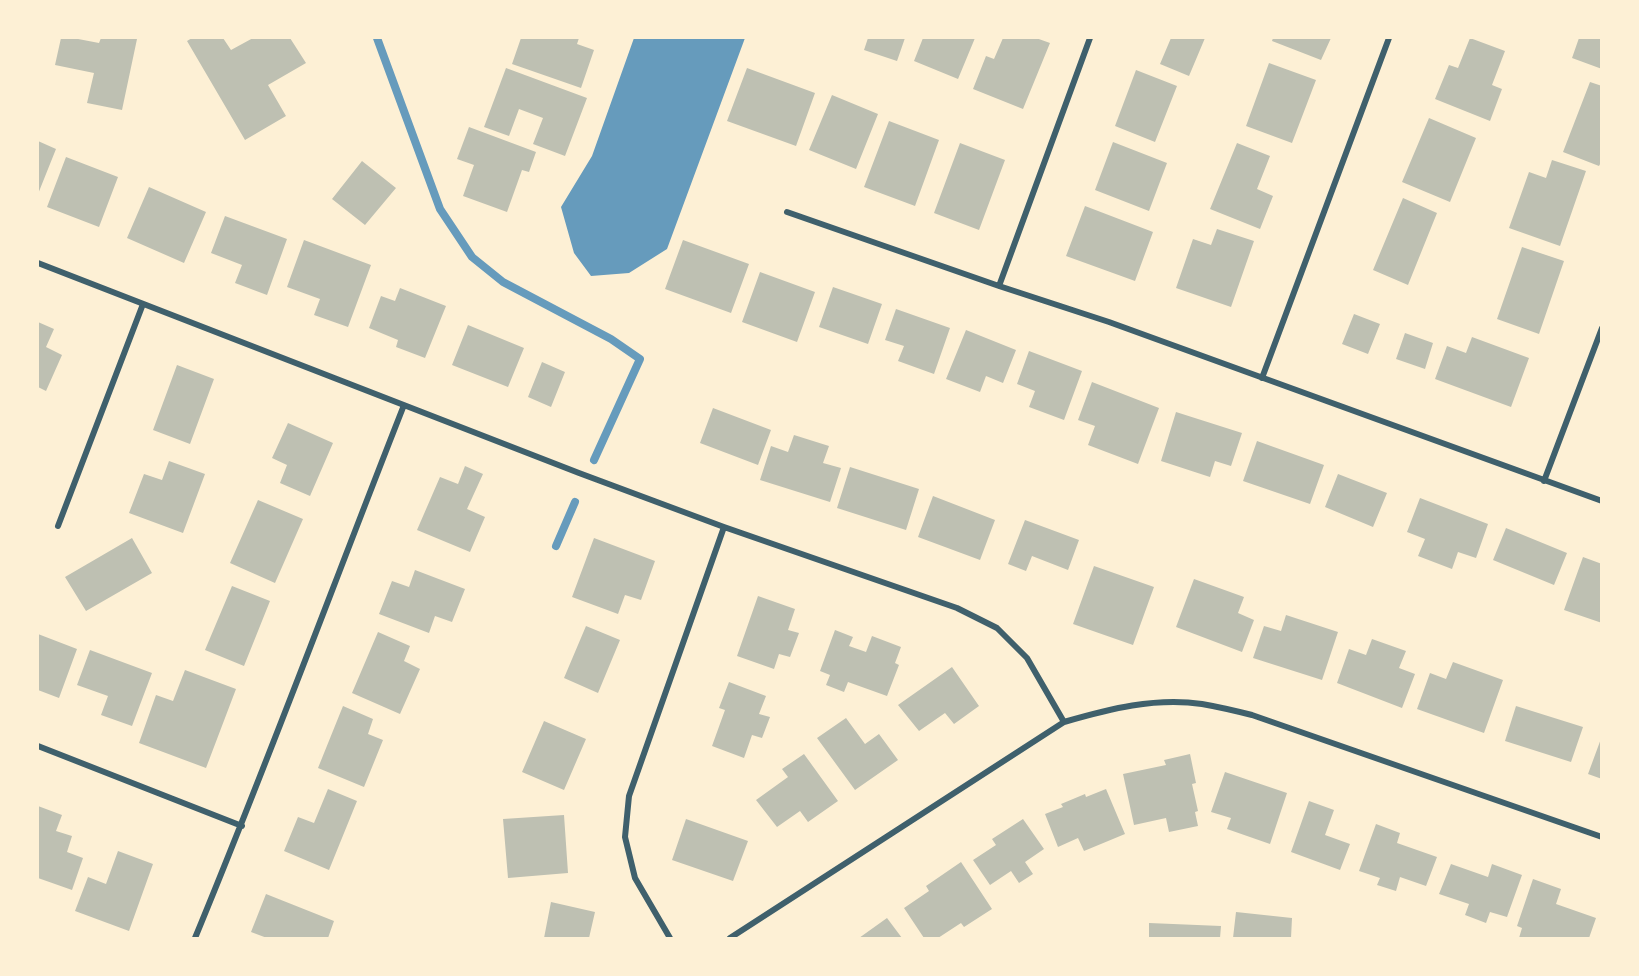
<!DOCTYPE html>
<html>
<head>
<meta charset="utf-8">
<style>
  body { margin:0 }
  #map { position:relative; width:1639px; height:976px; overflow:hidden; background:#fdf0d5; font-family:Georgia,serif }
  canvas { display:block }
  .frame { position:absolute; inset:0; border:39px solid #fdf0d5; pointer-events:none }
</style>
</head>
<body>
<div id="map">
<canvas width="1639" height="976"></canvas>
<div class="frame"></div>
</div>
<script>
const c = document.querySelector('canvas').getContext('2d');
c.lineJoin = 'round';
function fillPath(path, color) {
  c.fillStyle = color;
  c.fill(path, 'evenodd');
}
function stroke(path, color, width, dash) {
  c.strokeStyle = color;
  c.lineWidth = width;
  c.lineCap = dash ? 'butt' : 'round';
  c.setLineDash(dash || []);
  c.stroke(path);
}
const water = new Path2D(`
  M634,38H745L667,249L629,273L591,276L574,253L561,207L592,156Z`);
const stream = new Path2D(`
  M377,38L440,209L472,257L503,282L611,339L640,359L594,460
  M556,546L575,502`);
const building = new Path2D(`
  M61,38H73L99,43L101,38L137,39L122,110L87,103L94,73L55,65Z
  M192,38H223L231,50L253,38H290L306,63L268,85L286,116L245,140L187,41Z
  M521,38H579L577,44L594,50L581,88L512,64Z
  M868,38H905L897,61L864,50Z
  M923,38H975L958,79L914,61Z
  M1003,38H1036L1050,43L1023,109L973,89L986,56L994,59Z
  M1171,38H1205L1189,76L1160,64Z
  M1273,38H1331L1321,60L1272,41Z
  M1470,38L1505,51L1492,85L1502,89L1490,121L1435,99L1449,65L1458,68Z
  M1579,38H1602V69L1572,58Z
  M1269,63L1316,80L1292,143L1246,126Z
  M506,68L587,98L565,156L533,144L543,118L519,109L509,136L484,127Z
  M747,68L815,93L796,146L727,121Z
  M1136,70L1177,86L1155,142L1115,126Z
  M1590,82L1602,86V160L1599,166L1563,152Z
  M832,95L878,114L856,169L809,150Z
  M1429,118L1476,138L1450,202L1402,182Z
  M889,121L939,140L915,206L864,187Z
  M469,127L536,152L529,172L522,170L507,212L463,196L474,165L457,159Z
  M38,141L56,149L38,194Z
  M1113,142L1167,163L1149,211L1095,190Z
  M960,143L1005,160L979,230L934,213Z
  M1237,143L1270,156L1257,189L1273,196L1260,229L1210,209Z
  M66,157L118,177L99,227L47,207Z
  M1552,160L1586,171L1560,246L1509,228L1529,172L1546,178Z
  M362,161L396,188L365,225L332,199Z
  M149,187L206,212L184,263L127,238Z
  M1403,198L1437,213L1408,285L1373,270Z
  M1085,206L1153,232L1135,281L1066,256Z
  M225,216L287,239L267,295L235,283L242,265L211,253Z
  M1217,229L1254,241L1231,307L1176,288L1193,239L1211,245Z
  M304,240L371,265L348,327L314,315L320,299L287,287Z
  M683,240L749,264L731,313L665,289Z
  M1522,247L1564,261L1539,334L1497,319Z
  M760,272L815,292L797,342L742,322Z
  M833,287L882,304L868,344L819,327Z
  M400,288L446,306L425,358L396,347L398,340L369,328L381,296L395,301Z
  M896,309L950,328L934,374L898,361L904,346L885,340Z
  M1354,314L1380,324L1368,354L1342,344Z
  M38,322L54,329L46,347L62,355L46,391L38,387Z
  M468,325L524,348L508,387L452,365Z
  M966,330L1016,350L1003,383L986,376L980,392L946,379Z
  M1405,333L1433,343L1425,369L1396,359Z
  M1472,337L1529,358L1511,407L1435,379L1447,346L1466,353Z
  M1029,351L1082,371L1064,420L1029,407L1035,391L1017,384Z
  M542,362L565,372L551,407L528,397Z
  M177,365L214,379L190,444L153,430Z
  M1092,382L1159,408L1138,464L1088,445L1095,426L1078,420Z
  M713,408L771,430L758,465L700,443Z
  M1176,412L1242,433L1231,466L1215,461L1210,477L1161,461Z
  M288,423L333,443L310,496L280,483L287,465L272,458Z
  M794,435L829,446L823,463L841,468L830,502L760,480L771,446L788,452Z
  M1257,441L1324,465L1310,504L1243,481Z
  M169,461L205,474L183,533L129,513L144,474L162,480Z
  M465,466L483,474L467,509L485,517L470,552L417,530L440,477L458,484Z
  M850,467L919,489L906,530L837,508Z
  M1338,474L1387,493L1373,527L1325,507Z
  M933,496L995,520L980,560L918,537Z
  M1420,498L1488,524L1476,558L1458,552L1452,569L1418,556L1425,539L1407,532Z
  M258,500L303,519L275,583L230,563Z
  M1025,520L1079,540L1068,570L1032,556L1026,571L1008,564Z
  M1506,528L1567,553L1554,585L1493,560Z
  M132,538L152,573L86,611L65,577Z
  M594,538L655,561L641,600L625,595L618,614L572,597Z
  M1583,557L1602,564V623L1564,610Z
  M1094,566L1154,587L1133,645L1073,624Z
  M415,570L465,589L452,622L435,616L429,633L379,614L392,581L409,587Z
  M1194,579L1244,597L1238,613L1254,620L1242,652L1176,627Z
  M232,586L270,601L244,666L205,650Z
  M758,596L795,609L788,630L799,633L790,657L779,654L774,669L737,656Z
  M1286,615L1338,632L1322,680L1253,658L1264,626L1281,631Z
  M586,626L620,640L598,693L564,678Z
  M835,630L853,637L849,646L866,652L872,636L901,647L895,663L899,665L887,696L848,682L844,692L826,685L830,675L820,671Z
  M378,632L410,646L404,661L420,669L400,714L352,693Z
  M38,634L77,649L59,698L38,690Z
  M1372,639L1406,651L1399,668L1415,674L1402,708L1337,683L1349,649L1366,655Z
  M90,650L152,673L132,726L101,715L108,696L77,685Z
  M1453,662L1503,680L1484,733L1417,709L1430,673L1446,679Z
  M952,667L979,706L954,724L945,713L919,731L898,705Z
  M185,670L236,689L206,768L139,743L156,695L173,701Z
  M729,682L766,696L759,714L770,717L762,738L752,735L744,758L712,746L725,710L719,708Z
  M343,706L373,719L368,734L383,740L364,787L318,768Z
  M1516,706L1583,727L1571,762L1505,741Z
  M846,718L865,744L879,734L898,760L855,790L817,738Z
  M544,721L586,739L564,790L522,772Z
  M1602,736V779L1588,774Z
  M804,754L838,801L808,822L800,811L777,827L756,800L788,777L782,769Z
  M1190,754L1196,783L1192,784L1198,811L1195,812L1198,826L1169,832L1166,818L1134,825L1123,774L1166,765L1164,760Z
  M1225,772L1287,793L1270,844L1227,829L1231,818L1211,812Z
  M328,789L357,801L329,870L284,851L298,817L314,823Z
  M1106,789L1125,834L1084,851L1078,838L1058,847L1045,814L1063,807L1061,804L1085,794L1086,797Z
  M1309,801L1334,810L1325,835L1350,844L1340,870L1291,852Z
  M38,806L62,815L56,831L72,836L67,852L83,858L72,890L38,878Z
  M564,815L568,873L508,878L503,819Z
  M686,819L748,841L733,881L672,860Z
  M1023,819L1044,849L1025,862L1033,874L1019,883L1011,871L990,885L973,860L996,845L992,839Z
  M1376,824L1400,833L1397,843L1437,857L1426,886L1400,877L1396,891L1377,885L1380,878L1359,871Z
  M118,851L153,864L129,931L75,911L88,877L106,884Z
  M961,862L992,909L964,927L961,923L938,938H924L904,908L929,891L926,886Z
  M1451,864L1488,877L1492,864L1522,875L1507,917L1490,912L1486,923L1465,915L1469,904L1439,894Z
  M1533,879L1561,889L1556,904L1596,918L1589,938H1519L1522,928L1517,926Z
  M266,894L334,921L328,938H267L251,932Z
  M551,902L595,912L589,938H544Z
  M1236,912L1292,918L1291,938H1233Z
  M887,918L902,938H859Z
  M1149,923L1221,926L1220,938H1149Z`);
const minor = new Path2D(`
  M787,212L999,286L1109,322L1602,501
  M38,263L579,473L724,527L957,608L997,628L1027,658L1064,722
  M999,286L1090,38
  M1262,378L1389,38
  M1544,481L1602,328
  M58,526L143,304
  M38,746L242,826
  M195,938C268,762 334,583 404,405
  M670,938L635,878L625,837L629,796L724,527
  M730,938L1064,722C1109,709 1155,697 1202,704C1219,707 1236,711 1252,715L1602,837`);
fillPath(water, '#669bbc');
stroke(stream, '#669bbc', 8);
fillPath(building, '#bec0b2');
stroke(minor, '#3f606c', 6);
</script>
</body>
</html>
